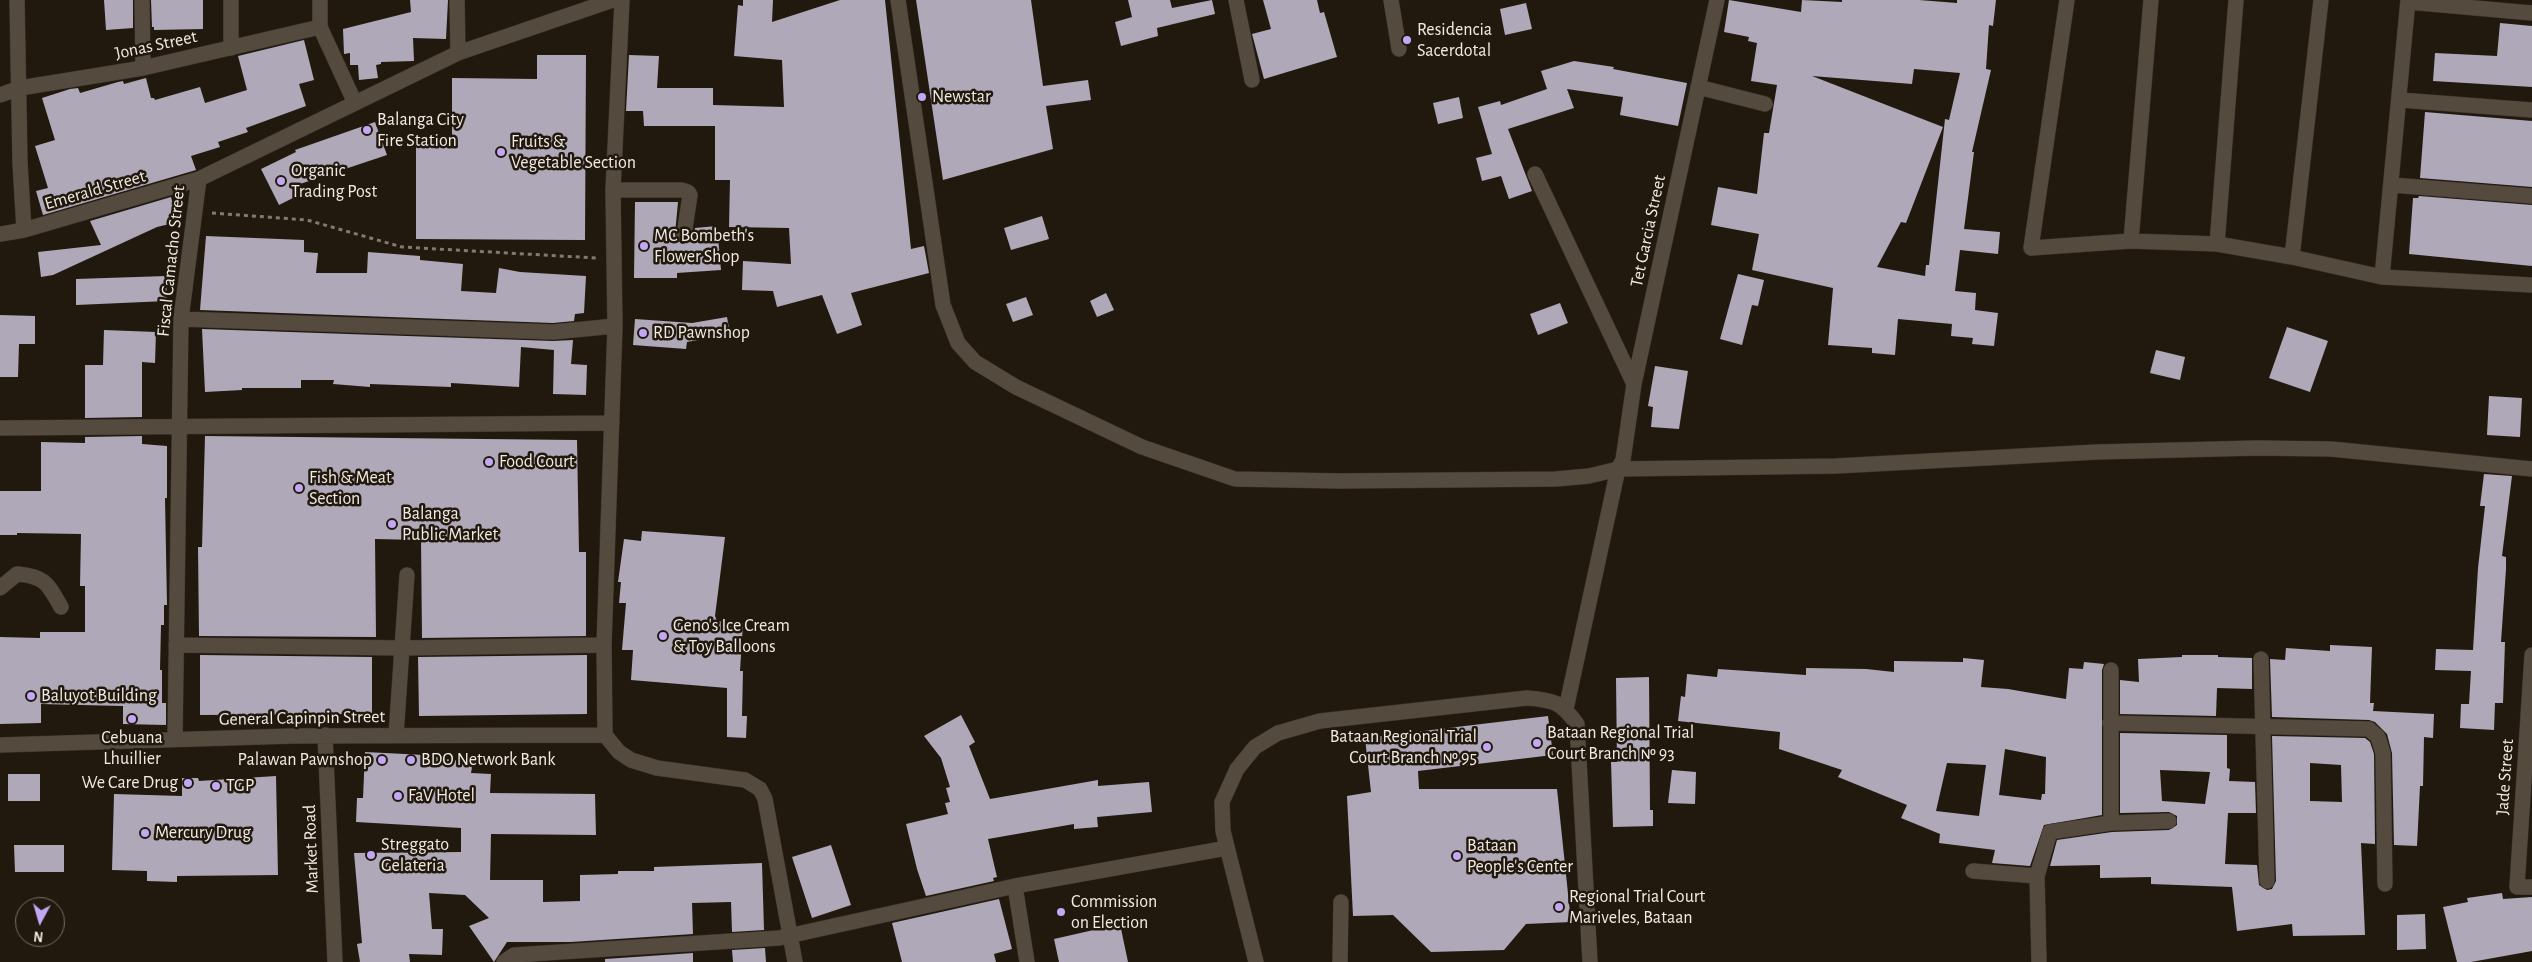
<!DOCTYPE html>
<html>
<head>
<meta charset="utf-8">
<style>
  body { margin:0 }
  #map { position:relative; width:2532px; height:962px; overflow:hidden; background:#22190e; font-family:"Alegreya Sans",sans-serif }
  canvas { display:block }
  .north { position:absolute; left:15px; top:897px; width:50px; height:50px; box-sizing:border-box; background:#22190e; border:1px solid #756d64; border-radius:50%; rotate:186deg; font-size:14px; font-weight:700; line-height:20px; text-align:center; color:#f1ebe4 }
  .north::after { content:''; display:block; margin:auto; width:18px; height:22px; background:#c2a8f2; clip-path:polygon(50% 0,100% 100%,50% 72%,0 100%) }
</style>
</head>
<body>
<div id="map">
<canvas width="2532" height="962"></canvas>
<div class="north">N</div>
</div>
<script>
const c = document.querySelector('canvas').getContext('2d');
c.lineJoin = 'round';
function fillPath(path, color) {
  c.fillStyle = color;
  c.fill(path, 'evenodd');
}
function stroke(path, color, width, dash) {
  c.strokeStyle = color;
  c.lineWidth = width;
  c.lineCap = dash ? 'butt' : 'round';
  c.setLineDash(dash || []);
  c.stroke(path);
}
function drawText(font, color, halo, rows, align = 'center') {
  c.font = font + ' "Alegreya Sans",sans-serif';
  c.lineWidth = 5;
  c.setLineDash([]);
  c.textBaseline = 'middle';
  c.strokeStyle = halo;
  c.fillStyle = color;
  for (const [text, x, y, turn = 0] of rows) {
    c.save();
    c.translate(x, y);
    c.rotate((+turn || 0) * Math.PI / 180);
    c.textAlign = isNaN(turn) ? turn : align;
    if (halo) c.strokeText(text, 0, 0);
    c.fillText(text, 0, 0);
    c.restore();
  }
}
const building = new Path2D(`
  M104,0H133V28L106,30Z
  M151,0H203V29L154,30V27H152Z
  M410,0H448L446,39L413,38L414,61L381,62V64L376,65L378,78L359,80L358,65H350V53L344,54L343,29L411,12Z
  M743,0H773L772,22L840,0H885L911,249L924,246L929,273L851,293L862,325L837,334L822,295L777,307L773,291L742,290L743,261L791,264L789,228L729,227L730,180H715V126H644L643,111H626L629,55L659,56L657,88H713V105L784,107L782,60L734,56L738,5L743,6Z
  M916,0H1031L1043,86L1088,80L1091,100L1046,106L1053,149L943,180Z
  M1128,0H1170L1172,8L1212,0L1215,14L1157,28L1158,36L1121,46L1115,22L1132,17Z
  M1263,0H1317L1320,13L1324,12L1337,57L1264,79L1252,34L1271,29Z
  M1729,0L1801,12L1802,0L1842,2V0H1919L1957,3V0H1996L1993,26L1989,25L1986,69L1991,70L1972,152H1974L1964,229L2000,232L1998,254L1960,250L1955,291L1976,293L1975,310L1998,313L1994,346L1972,344L1973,338L1951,336L1952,324L1898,319L1895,355L1872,353V348L1828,345L1833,288L1752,270L1759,234L1711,225L1718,187L1757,194L1764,133H1769L1777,85L1751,81L1757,43L1748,41L1749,37L1724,32ZM1914,69L1960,73L1949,120L1945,119L1929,265H1926L1925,276L1877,267L1901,222L1906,223L1943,127L1812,76L1912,84Z
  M1526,3L1532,29L1505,35L1500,9Z
  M2500,23L2532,26V87L2433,81L2435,53L2497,56Z
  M304,40L314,80L299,84L306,106L246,128L248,132L218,142L220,147L191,156L196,170L43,215L36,191L48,188L35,146L55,140L42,98L70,89L78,88L80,93L118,82L123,81L124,84L146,78L151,98H154L155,100L200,87L205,103L247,90L238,56Z
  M537,55H586L585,240L416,239V141H452V78L537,79Z
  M1574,61L1614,67L1613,69L1687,83L1678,126L1620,115L1623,97L1567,89L1574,108L1508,129L1532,191L1509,199L1501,176L1482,181L1476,158L1492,154L1478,107L1500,101L1501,105L1547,89L1541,71Z
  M1459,97L1463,118L1438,124L1433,103Z
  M2425,112L2532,121V187L2420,178Z
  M375,122L387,155L297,185L301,194L279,205L261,169L296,152L295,150Z
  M2419,196L2532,205V266L2409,254L2413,198H2418Z
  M171,197L178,222L157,227L53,275L41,277L38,252L101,245L90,221Z
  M635,202H678L675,234L676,239L682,244L692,240L695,228L717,226L721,270L677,273V278H634Z
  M1042,216L1049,239L1011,250L1004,228Z
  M206,236L304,240V252L318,253L316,273H367L368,252L420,256V260L463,264L461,291L496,293L499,268L520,272L586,276L584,313L575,314L574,321L553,323L200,310Z
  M1738,274L1764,280L1758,306L1752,305L1742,345L1720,339Z
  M166,276L167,301L76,305V279Z
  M1106,293L1114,310L1097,317L1090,301Z
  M1026,297L1033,315L1013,322L1006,304Z
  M1560,303L1568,323L1538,335L1530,314Z
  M0,315L35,316V344H19L18,377H0Z
  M727,317L730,334L687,342L686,349L633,345L635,319L692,323Z
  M2287,327L2328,341L2310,392L2269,378Z
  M202,329L553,341L573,340L571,364L587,365L586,395L553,394L554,350L521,347L519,387L451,383V387L370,384V387L333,384L334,380H301V388H242V390L205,392Z
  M104,330L156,332L155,363L142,362V417L85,418V365H103Z
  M2156,350L2185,357L2180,380L2150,373Z
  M1655,366L1688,371L1679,429L1651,427L1653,407L1648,406Z
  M2489,396L2522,398L2520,437L2487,435Z
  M142,436V444L167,446V498H165L167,605H164V625H161L160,670H162V703H166V725L123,724V706L41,704V723L0,724V637L40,638V632H85V586H80L81,534L17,533V535H0V491H41V442L85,443V437Z
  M205,436L577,440L579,552H586V636L422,638L421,540L375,539L376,637L199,636L198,547H202Z
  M2484,474L2512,476L2502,556L2506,557V569L2501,642H2505L2503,703H2495L2494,730L2460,728L2461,704H2469L2471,671L2435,670L2436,649L2473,650L2478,568L2485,506H2480Z
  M642,531L725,537L715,616L717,621L743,623L740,671H743L742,716H747L746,738L727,737V688L631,680L633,650H622L626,603H619L621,582H618L624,539L641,541Z
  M2330,645L2372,647L2370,703H2374L2373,711L2434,714L2433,738L2424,737L2423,786H2420L2417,846L2394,845L2392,753L2387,734L2375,722L2369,720L2272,717L2270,659L2285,660L2286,648L2330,651Z
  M200,655L372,657V714L200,715Z
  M587,655V714L419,716L418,657Z
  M2182,655H2218V657L2252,658V689L2217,688L2216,716L2120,714V680L2139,682L2138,659L2182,657Z
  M1963,658L1984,660L1981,687L2008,689L2066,699L2069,668L2083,669L2084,662L2104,664L2102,670V815L2044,825L2030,866L1992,863L1995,850L1939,843L1940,834L1901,818L1907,805L1838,777L1842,770L1779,749L1780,732L1678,721L1681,696L1685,697L1687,674L1717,677L1718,669L1806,675V668L1866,669L1894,672V661L1963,662ZM2005,749L2046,757L2045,794H2042L2041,800L1999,795ZM1947,763L1986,765L1979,816L1936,811Z
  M1649,677L1650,810H1653V826L1613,827L1611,762H1617L1616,678Z
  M961,715L975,742L969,746L990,799L1098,780V786L1149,782L1152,812L1097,817L1098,827L1074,829V824L988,839L997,877L993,878L994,881L926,896L917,869L906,824L948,814L945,803L950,802L946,788L950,787L941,758L924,736Z
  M1548,716L1553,755L1418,771L1419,789H1557L1571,922L1526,924L1504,950L1431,952L1393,915L1353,916L1347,796L1371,792L1365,738Z
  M2120,733L2227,735V768L2230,769L2229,781L2255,782L2256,813H2228L2225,864L2257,865L2259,885L2267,890L2272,889L2276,881L2272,736L2365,738L2370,742L2374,754L2375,844L2361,843L2365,935L2293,936L2292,924L2237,931L2232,887L2151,884V877L2100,878V865L2050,866L2057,840L2112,832L2169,830L2177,825V816L2169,812L2120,813ZM2310,763L2341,765L2342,802L2310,801ZM2160,770L2210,772L2205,804L2162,801Z
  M365,752L444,756V759L473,762L471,773L491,774L490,793L595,794L596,835L491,834L490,880H543V902L580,901V875L618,874V871H654V867L762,863L764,930L732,932L731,902L692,903L693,934L571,942H507L494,962L469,926L489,918L465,895L429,893L432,929H443L442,955L409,954L410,962H360L357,944L362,943L354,853L461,852V828L356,822L357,798H363Z
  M1672,770L1696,772L1695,804L1668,803Z
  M8,774H40V801H8Z
  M276,776L278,875L177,876V882L147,881V871L112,870L114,794L182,796V778H198L199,781Z
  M14,845H64V872H15Z
  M831,845L851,905L812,918L792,857Z
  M2502,893L2503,899L2532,897V951L2471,962H2457L2443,907L2468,902L2467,898Z
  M999,899L1012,949L994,954L996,962H902L892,923Z
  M2425,914L2426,949L2397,950V915Z
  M1120,924L1128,962H1059L1054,939Z
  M765,948L766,962H733L732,950Z
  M693,953V962H605V959Z`);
const path = new Path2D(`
  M212,213L307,220L402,247L596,258`);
const minor = new Path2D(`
  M17,0L20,163L24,230
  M142,0L143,68
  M231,0V48
  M320,0V27L355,103
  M457,0L458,53
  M622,0L613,190L615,326L604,645L605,735L619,752L631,760L657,768L745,780L760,789L765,799L795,962
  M898,0L943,305L958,343L975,362L1016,387L1142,447L1235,479L1340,481L1556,479L1589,476L1618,469L1836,466L2097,452L2257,448L2331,449L2532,469
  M1236,0L1252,80
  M1391,0L1399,49
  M2067,0L2031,248L2131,241L2217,244L2292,257L2382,277L2532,285
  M2408,2L2532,13
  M1698,87L1765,104
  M0,95L20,88L143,68L320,27
  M2400,100L2532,110
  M1535,174L1634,384
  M2392,185L2532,196
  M613,190H682L688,192L690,195L684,235
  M0,234L24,230L199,179L458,53L613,0
  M2131,241L2151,0
  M2217,244L2236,0
  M2292,257L2321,0
  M2382,277L2408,0
  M181,319L553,332L615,326
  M0,428L612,423
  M0,588L17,574C45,576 48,584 61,607
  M176,645L402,648L604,645
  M2532,655L2517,887H2532
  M2261,659L2267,881
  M1566,709L1618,469L1623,460L1634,384L1717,0
  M2110,723L2369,729L2378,737L2383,753L2385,884
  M325,735L335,962
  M396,735L407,575
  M175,738L181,319L199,179
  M0,745L293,736L605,735
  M2111,823L2169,821
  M1973,871L2037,876
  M1015,886L1227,848
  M504,962L514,955L779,938L1015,886L1027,962
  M1256,962L1223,831L1222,802L1237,769L1255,747L1278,733L1320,721L1527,698C1554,700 1561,702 1577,724L1590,962
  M1340,962L1341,902
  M2039,962L2037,876L2050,832L2111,823V670`);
const markers = [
  [1407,40,5,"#c2a8f2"],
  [922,97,5,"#c2a8f2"],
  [367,130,5,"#c2a8f2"],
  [501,152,5,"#c2a8f2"],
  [281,181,5,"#c2a8f2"],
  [644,246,5,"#c2a8f2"],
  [643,333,5,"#c2a8f2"],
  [489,462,5,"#c2a8f2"],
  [299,488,5,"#c2a8f2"],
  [392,524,5,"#c2a8f2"],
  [663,636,5,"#c2a8f2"],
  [31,696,5,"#c2a8f2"],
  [132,719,5,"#c2a8f2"],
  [1537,743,5,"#c2a8f2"],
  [1487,747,5,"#c2a8f2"],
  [382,760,5,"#c2a8f2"],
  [411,760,5,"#c2a8f2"],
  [188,783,5,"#c2a8f2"],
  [216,786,5,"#c2a8f2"],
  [398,796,5,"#c2a8f2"],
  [145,833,5,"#c2a8f2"],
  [371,855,5,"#c2a8f2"],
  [1457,856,5,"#c2a8f2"],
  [1559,907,5,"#c2a8f2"],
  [1061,912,5,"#c2a8f2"]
];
const poiNames = [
  ["Residencia",1417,30],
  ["Sacerdotal",1417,51],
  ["Newstar",932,97],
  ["Balanga City",377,120],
  ["Fire Station",377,141],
  ["Fruits &",511,142],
  ["Vegetable Section",511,163],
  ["Organic",291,171],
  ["Trading Post",291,192],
  ["MC Bombeth's",654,236],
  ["Flower Shop",654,257],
  ["RD Pawnshop",653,333],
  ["Food Court",499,462],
  ["Fish & Meat",309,478],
  ["Section",309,499],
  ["Balanga",402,514],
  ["Public Market",402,535],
  ["Geno's Ice Cream",673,626],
  ["& Toy Balloons",673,647],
  ["Baluyot Building",41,696],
  ["Bataan Regional Trial",1547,733],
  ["Court Branch № 93",1547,754],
  ["Bataan Regional Trial",1477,737,"right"],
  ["Court Branch № 95",1477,758,"right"],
  ["Cebuana",132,738,"center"],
  ["Lhuillier",132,759,"center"],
  ["Palawan Pawnshop",372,760,"right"],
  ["BDO Network Bank",421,760],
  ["We Care Drug",178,783,"right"],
  ["TGP",226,786],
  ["FaV Hotel",408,796],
  ["Mercury Drug",155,833],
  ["Streggato",381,845],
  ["Gelateria",381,866],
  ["Bataan",1467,846],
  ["People's Center",1467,867],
  ["Regional Trial Court",1569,897],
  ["Mariveles, Bataan",1569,918],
  ["Commission",1071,902],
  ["on Election",1071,923]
];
const streetNames = [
  ["Jonas Street",156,45,-12],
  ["Emerald Street",95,190,-16],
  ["Tet Garcia Street",1648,231,-78],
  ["Fiscal Camacho Street",171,261,-84],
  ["General Capinpin Street",302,718,-1],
  ["Jade Street",2505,777,-86],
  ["Market Road",311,849,-92]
];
fillPath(building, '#aea8b9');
stroke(minor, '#39332e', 16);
stroke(path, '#817a71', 3, [4, 4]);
stroke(minor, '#544a3e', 15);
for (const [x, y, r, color] of markers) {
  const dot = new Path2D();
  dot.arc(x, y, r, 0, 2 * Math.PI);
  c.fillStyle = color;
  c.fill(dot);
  stroke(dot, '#22190e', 2);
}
drawText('18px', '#f1ebe4', '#22190e', poiNames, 'left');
drawText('18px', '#f1ebe4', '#22190e', streetNames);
</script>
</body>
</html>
